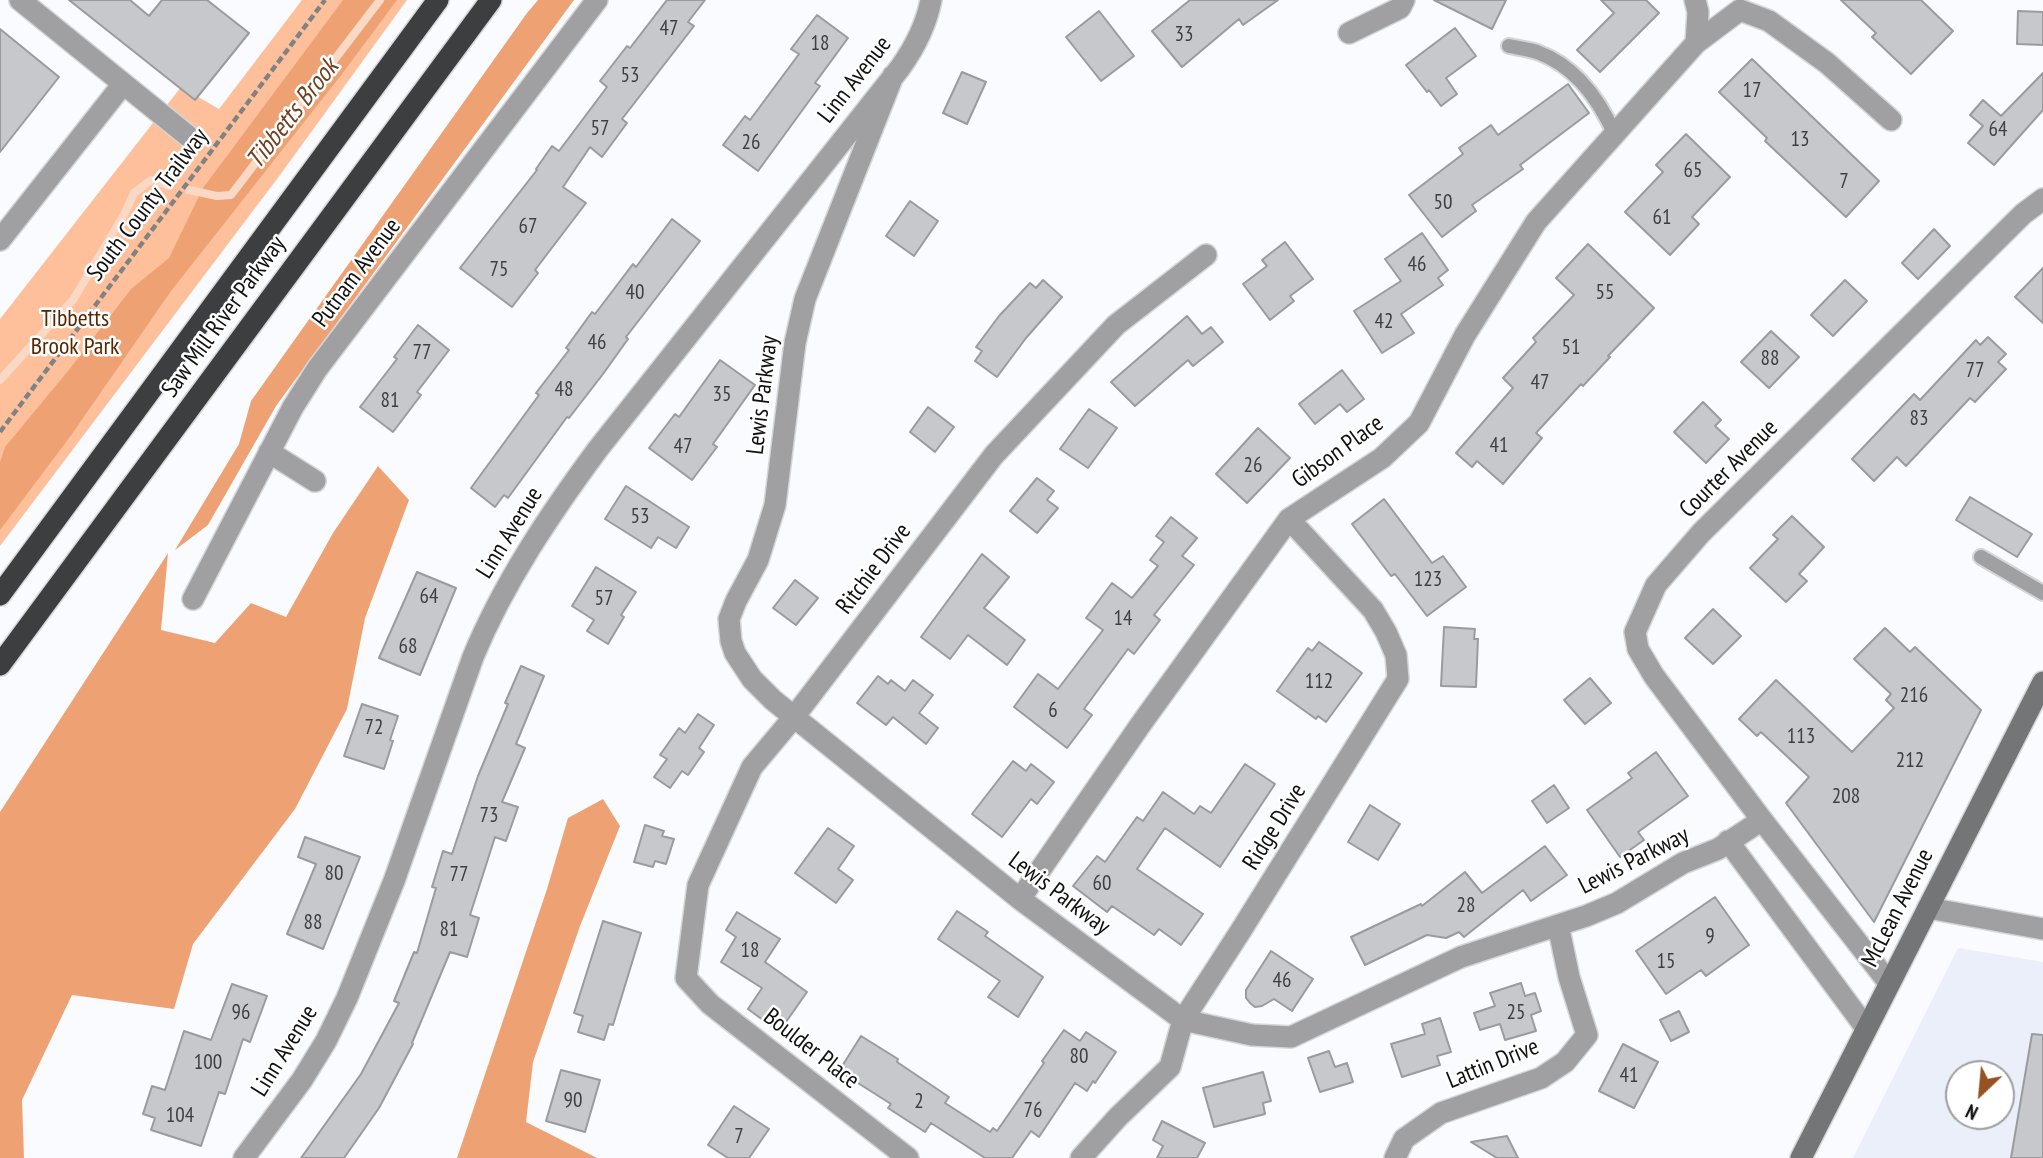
<!DOCTYPE html>
<html>
<head>
<meta charset="utf-8">
<style>
  body { margin:0 }
  #map { position:relative; width:2043px; height:1158px; overflow:hidden; background:#f9fbfe; font-family:"PT Sans Narrow",sans-serif }
  canvas { display:block }
  .north { position:absolute; left:1945px; top:1060px; width:70px; height:70px; box-sizing:border-box; background:#fff; border:2px solid #9f9fa0; border-radius:50%; rotate:206deg; font-size:19px; font-weight:700; line-height:28px; text-align:center; color:#101011 }
  .north::after { content:''; display:block; margin:auto; width:24px; height:32px; background:#955223; clip-path:polygon(50% 0,100% 100%,50% 72%,0 100%) }
</style>
</head>
<body>
<div id="map">
<canvas width="2043" height="1158"></canvas>
<div class="north">N</div>
</div>
<script>
const c = document.querySelector('canvas').getContext('2d');
c.lineJoin = 'round';
function fillPath(path, color) {
  c.fillStyle = color;
  c.fill(path, 'evenodd');
}
function stroke(path, color, width, dash) {
  c.strokeStyle = color;
  c.lineWidth = width;
  c.lineCap = dash ? 'butt' : 'round';
  c.setLineDash(dash || []);
  c.stroke(path);
}
function drawText(font, color, halo, rows, align = 'center') {
  c.font = font + ' "PT Sans Narrow",sans-serif';
  c.lineWidth = 5;
  c.setLineDash([]);
  c.textBaseline = 'middle';
  c.strokeStyle = halo;
  c.fillStyle = color;
  for (const [text, x, y, turn = 0] of rows) {
    c.save();
    c.translate(x, y);
    c.rotate((+turn || 0) * Math.PI / 180);
    c.textAlign = isNaN(turn) ? turn : align;
    if (halo) c.strokeText(text, 0, 0);
    c.fillText(text, 0, 0);
    c.restore();
  }
}
const built = new Path2D(`
  M1958,948L2043,962V1158H1853ZM1959,1074H2001V1116H1959Z`);
const green = new Path2D(`
  M302,0H407L280,175L0,546V319L181,87L219,109Z`);
const forest = new Path2D(`
  M343,0H397L342,74L171,291L72,434L0,530V462L5,447L68,371L131,289L169,258L203,188Z
  M538,0H574L276,406L208,525L175,550L239,444L251,401L527,13Z
  M378,466L409,500L365,618L347,709L295,809L193,944L174,1009L72,995L22,1100L24,1158H0V812L168,553L161,630L215,643L251,603L286,617L333,533Z
  M603,799L620,826L580,926L533,1062L526,1122L597,1158H457L547,889L568,818Z`);
const stream = new Path2D(`
  M189,190L217,196L231,195L380,0
  M0,380L73,300L125,213L134,193L151,180L169,186`);
const building = new Path2D(`
  M69,0H130L149,16L162,0H207L249,33L195,100Z
  M667,0H705L688,22L694,26L622,119L627,123L602,157L590,147L563,187L586,203L535,270L538,273L512,307L460,268L537,170L536,169L552,146L559,151L607,87L600,81L627,46L630,48Z
  M1190,0H1278L1243,25L1239,19L1182,67L1152,31Z
  M1434,0H1506L1492,29Z
  M1601,0H1646L1659,13L1600,72L1577,50L1614,13Z
  M1841,0H1921L1953,31L1911,74L1872,37L1876,33Z
  M1099,11L1134,56L1101,81L1066,37Z
  M2018,11L2043,12V45L2017,44Z
  M817,15L848,38L815,83L820,86L758,171L723,145L745,116L750,120L799,54L791,49Z
  M1455,28L1476,56L1446,78L1457,94L1441,106L1429,90L1427,92L1406,65Z
  M0,29L59,77L0,152Z
  M1752,59L1879,181L1846,217L1765,141L1767,138L1719,92Z
  M962,72L986,82L967,124L943,113Z
  M2043,73V110L1994,165L1968,143L1983,126L1970,115L1983,100L2001,116Z
  M1568,84L1589,113L1520,165L1523,169L1472,205L1476,211L1442,237L1409,195L1463,154L1459,148L1491,125L1498,135Z
  M1686,134L1730,177L1692,217L1699,224L1670,255L1625,212L1663,172L1656,165Z
  M910,201L938,221L914,256L886,236Z
  M672,219L700,241L626,337L628,339L603,374L569,418L567,417L508,498L504,495L495,507L471,488L539,395L536,393L569,350L566,348L592,312L595,314L633,264L636,267Z
  M1934,229L1950,246L1918,279L1902,263Z
  M1422,233L1448,270L1438,278L1443,285L1401,314L1414,333L1382,353L1354,311L1401,281L1385,259Z
  M1285,242L1313,279L1290,296L1294,301L1270,320L1243,284L1267,266L1262,260Z
  M1588,244L1654,308L1608,356L1610,357L1583,386L1581,384L1536,433L1542,438L1503,484L1477,461L1472,467L1456,453L1513,388L1503,378L1536,342L1533,338L1574,295L1556,278Z
  M2043,268V323L2015,297Z
  M1043,280L1062,297L1026,338L997,377L975,361L982,351L976,347L999,316L1030,283L1036,288Z
  M1845,280L1867,301L1833,336L1811,315Z
  M1187,316L1202,334L1211,327L1223,342L1193,366L1188,360L1135,406L1111,382Z
  M418,325L449,350L417,392L421,395L393,432L360,407L397,359L394,357Z
  M1771,331L1799,357L1769,388L1741,362Z
  M1988,337L2006,354L1998,362L2006,369L1975,402L1970,398L1906,466L1897,457L1874,481L1852,459L1914,394L1920,400L1976,340L1980,345Z
  M720,360L755,385L713,444L717,447L692,480L649,448L675,414L679,417Z
  M1342,370L1364,399L1347,412L1340,404L1315,424L1299,404Z
  M1703,402L1721,420L1715,426L1729,439L1706,463L1674,432Z
  M928,407L954,427L935,452L910,432Z
  M1089,409L1117,428L1088,468L1060,449Z
  M1258,428L1290,458L1247,503L1216,474Z
  M1037,478L1054,491L1047,500L1058,508L1037,533L1010,511Z
  M626,486L689,527L676,548L658,537L651,548L605,519Z
  M1970,497L2032,534L2017,557L1956,520Z
  M1384,499L1432,563L1443,556L1466,587L1427,616L1395,574L1391,576L1352,524Z
  M1792,516L1824,547L1799,574L1807,581L1786,602L1750,568L1778,539L1773,535Z
  M1171,517L1197,538L1182,556L1194,565L1154,615L1160,620L1134,654L1128,649L1084,709L1092,715L1067,748L1014,707L1038,674L1058,689L1103,630L1086,618L1112,583L1132,598L1158,566L1150,560L1164,542L1156,536Z
  M982,554L1009,577L984,608L1025,640L1007,665L968,635L950,659L921,637Z
  M596,567L636,592L621,615L624,617L608,644L587,631L594,620L572,606Z
  M417,572L456,588L420,675L379,658Z
  M795,580L818,598L796,625L773,608Z
  M1713,609L1741,636L1713,664L1685,638Z
  M1444,627L1475,629L1474,639H1478L1476,687L1441,686Z
  M1885,628L1910,652L1915,647L1981,710L1874,922L1786,803L1809,777L1761,732L1757,736L1739,719L1776,680L1852,752L1894,708L1886,700L1891,694L1854,659Z
  M1319,642L1362,673L1326,722L1318,716L1316,719L1277,691L1308,648L1312,651Z
  M521,666L544,676L516,744L525,748L502,802L518,807L506,841L495,837L470,915L479,918L467,957L450,952L412,1043L413,1044L379,1108L344,1158H301L361,1074L399,1003L394,1001L414,952L417,953L436,888L432,887L443,851L452,854L478,776L508,704L505,703Z
  M878,676L888,684L891,680L905,691L913,680L933,695L919,713L938,728L926,744L893,717L886,725L857,703Z
  M1590,678L1611,703L1585,724L1564,700Z
  M362,704L398,716L390,740L393,741L384,769L344,756Z
  M698,714L714,725L699,748L704,752L688,775L682,771L670,788L654,777L667,759L660,755L679,728L685,733Z
  M1656,752L1688,796L1638,832L1644,840L1620,857L1587,810L1632,778L1628,773Z
  M1013,761L1026,771L1031,764L1054,782L1037,804L1031,799L1002,837L972,814Z
  M1245,764L1275,784L1220,867L1165,828L1137,869L1203,914L1181,945L1159,929L1154,935L1112,906L1107,912L1073,886L1097,856L1105,862L1137,817L1143,821L1163,792L1194,814L1200,806L1211,813Z
  M1554,785L1569,808L1547,823L1532,801Z
  M1370,805L1400,824L1378,860L1348,842Z
  M645,825L664,831L662,836L674,839L666,864L655,861L653,867L634,862Z
  M828,828L854,846L838,869L853,880L836,903L795,873Z
  M305,837L360,857L323,949L287,934L316,864L298,857Z
  M1545,846L1567,875L1531,901L1523,890L1464,937L1459,932L1446,938L1427,935L1365,965L1351,937L1421,904L1422,906L1465,872L1482,893Z
  M1715,897L1749,945L1706,976L1701,970L1666,994L1636,951Z
  M957,911L988,932L985,936L1043,977L1018,1017L988,997L1000,981L938,939Z
  M737,912L780,939L765,962L807,992L779,1032L748,1009L762,988L721,962L736,937L726,930Z
  M603,921L641,933L613,1025L609,1024L604,1040L578,1032L583,1016L574,1013Z
  M1271,951L1313,979L1292,1011L1274,999L1262,1006L1255,1007L1250,1003L1246,998V990Z
  M1521,983L1525,996L1535,993L1541,1011L1531,1015L1536,1031L1505,1040L1500,1024L1480,1030L1474,1013L1495,1006L1490,993Z
  M232,984L267,996L250,1042L243,1039L225,1094L219,1092L201,1146L151,1130L155,1118L143,1114L152,1086L165,1090L184,1031L211,1040Z
  M1679,1011L1689,1032L1671,1041L1660,1020Z
  M1440,1018L1451,1052L1437,1056L1440,1065L1402,1077L1391,1044L1425,1034L1422,1024Z
  M1064,1030L1080,1041L1086,1032L1116,1052L1095,1083L1093,1081L1087,1091L1075,1083L1039,1137L1031,1131L1012,1158H985L931,1123L925,1132L888,1108L891,1104L839,1071L861,1036L898,1059L897,1062L949,1097L945,1103L990,1132L993,1128L997,1131L1044,1063L1042,1061Z
  M2032,1034L2043,1035V1158H2011Z
  M1623,1044L1658,1062L1634,1108L1599,1091Z
  M1329,1051L1335,1067L1347,1063L1353,1082L1320,1092L1308,1058Z
  M561,1070L600,1080L585,1132L546,1121Z
  M1263,1072L1271,1101L1263,1103L1265,1114L1214,1127L1203,1088Z
  M734,1106L769,1129L749,1158H728L708,1145Z
  M1162,1121L1205,1143L1197,1158H1157L1163,1146L1153,1140Z
  M1507,1136L1518,1158H1497L1471,1142Z`);
const path = new Path2D(`
  M0,432L325,0`);
const lane = new Path2D(`
  M1509,46C1518,48 1528,49 1537,52C1576,66 1599,99 1615,135
  M1981,557L2043,593`);
const street = new Path2D(`
  M20,0L188,136
  M1349,33L1400,8L1404,0
  M1696,43L1740,10L1769,21L1827,63L1891,120
  M893,76L805,299L795,343L775,505L758,560L736,601L729,619L731,641L735,653L752,679L773,700L1020,899L1183,1020L1252,1035L1291,1037L1461,957L1586,916L1617,903L1683,863L1718,849L1762,820
  M0,240L123,84
  M269,452L315,481
  M193,599L293,407L317,369L597,0
  M1728,841L1866,1028
  M1020,899L1141,724L1289,519L1382,458L1419,423L1465,335L1536,222L1696,43L1698,12L1695,0
  M1928,908L2043,929
  M1889,983L1762,820L1654,676L1638,649L1635,632L1656,585L1701,533L2023,214L2043,199
  M244,1158L302,1080L326,1041L347,998L394,881L473,657C504,582 550,514 598,449L900,68C915,47 926,26 931,0
  M908,1158L710,1004L686,978L698,885L752,767L794,717L994,455L1116,325L1206,255
  M1081,1158L1118,1117L1170,1067L1183,1020L1240,932L1398,679L1396,655L1386,632L1373,610L1289,519
  M1395,1158L1404,1139L1441,1113L1541,1078L1565,1062L1587,1035L1569,977L1558,925`);
const secondary = new Path2D(`
  M1801,1158L2043,682`);
const highway = new Path2D(`
  M0,595L438,0
  M0,665L491,0`);
const numberNames = [
  ["47",669,29],
  ["33",1184,35],
  ["18",820,44],
  ["53",630,76],
  ["17",1752,91],
  ["57",600,129],
  ["64",1998,130],
  ["13",1800,140],
  ["26",751,143],
  ["65",1693,171],
  ["7",1844,182],
  ["50",1443,203],
  ["61",1662,218],
  ["67",528,227],
  ["46",1417,265],
  ["75",499,270],
  ["40",635,293],
  ["55",1605,293],
  ["42",1384,322],
  ["46",597,343],
  ["51",1571,348],
  ["77",422,353],
  ["88",1770,359],
  ["77",1975,371],
  ["47",1540,383],
  ["48",564,390],
  ["35",722,395],
  ["81",390,401],
  ["83",1919,419],
  ["41",1499,446],
  ["47",683,447],
  ["26",1253,466],
  ["53",640,517],
  ["123",1428,580],
  ["64",429,597],
  ["57",604,599],
  ["14",1123,619],
  ["68",408,647],
  ["112",1319,682],
  ["216",1914,696],
  ["6",1053,711],
  ["72",374,728],
  ["113",1801,737],
  ["212",1910,761],
  ["208",1846,797],
  ["73",489,816],
  ["80",334,874],
  ["77",459,875],
  ["60",1102,884],
  ["28",1466,906],
  ["88",313,923],
  ["81",449,930],
  ["9",1710,937],
  ["18",750,951],
  ["15",1666,962],
  ["46",1282,981],
  ["96",241,1013],
  ["25",1516,1013],
  ["80",1079,1057],
  ["100",208,1063],
  ["41",1629,1076],
  ["90",573,1101],
  ["2",919,1102],
  ["76",1033,1111],
  ["104",180,1116],
  ["7",739,1137]
];
const streetNames = [
  ["Linn Avenue",855,80,-52],
  ["South County Trailway",148,205,-53],
  ["Putnam Avenue",357,273,-53],
  ["Saw Mill River Parkway",224,317,-54],
  ["Lewis Parkway",763,395,-83],
  ["Gibson Place",1338,452,-36],
  ["Courter Avenue",1729,469,-45],
  ["Linn Avenue",510,533,-58],
  ["Ritchie Drive",874,569,-53],
  ["Ridge Drive",1275,827,-58],
  ["Lewis Parkway",1634,861,-27],
  ["Lewis Parkway",1059,894,37],
  ["McLean Avenue",1898,908,-63],
  ["Boulder Place",811,1049,38],
  ["Linn Avenue",285,1051,-58],
  ["Lattin Drive",1493,1064,-22]
];
const parkNames = [
  ["Tibbetts",75,319],
  ["Brook Park",75,347]
];
const waterNames = [
  ["Tibbetts Brook",293,114,-52]
];
fillPath(built, '#ebeff9');
fillPath(green, '#fdc09b');
fillPath(forest, '#eea273');
stroke(stream, '#f9d9c6', 8);
fillPath(building, '#c7c8cb');
stroke(building, '#999b9e', 2);
stroke(lane, '#d4d5d8', 18);
stroke(street, '#d4d5d8', 24);
stroke(secondary, '#d4d5d8', 24);
stroke(highway, '#d4d5d8', 24);
stroke(path, '#818284', 4.5, [7, 3.5]);
stroke(lane, '#a0a0a2', 14);
stroke(street, '#a0a0a2', 21);
stroke(secondary, '#747577', 21);
stroke(highway, '#3d3e40', 21);
drawText('21px', '#3e3e40', null, numberNames);
drawText('24px', '#101011', '#fff', streetNames);
drawText('24px', '#552600', '#fff', parkNames);
drawText('italic 26px', '#703f1d', '#fff', waterNames);
</script>
</body>
</html>
